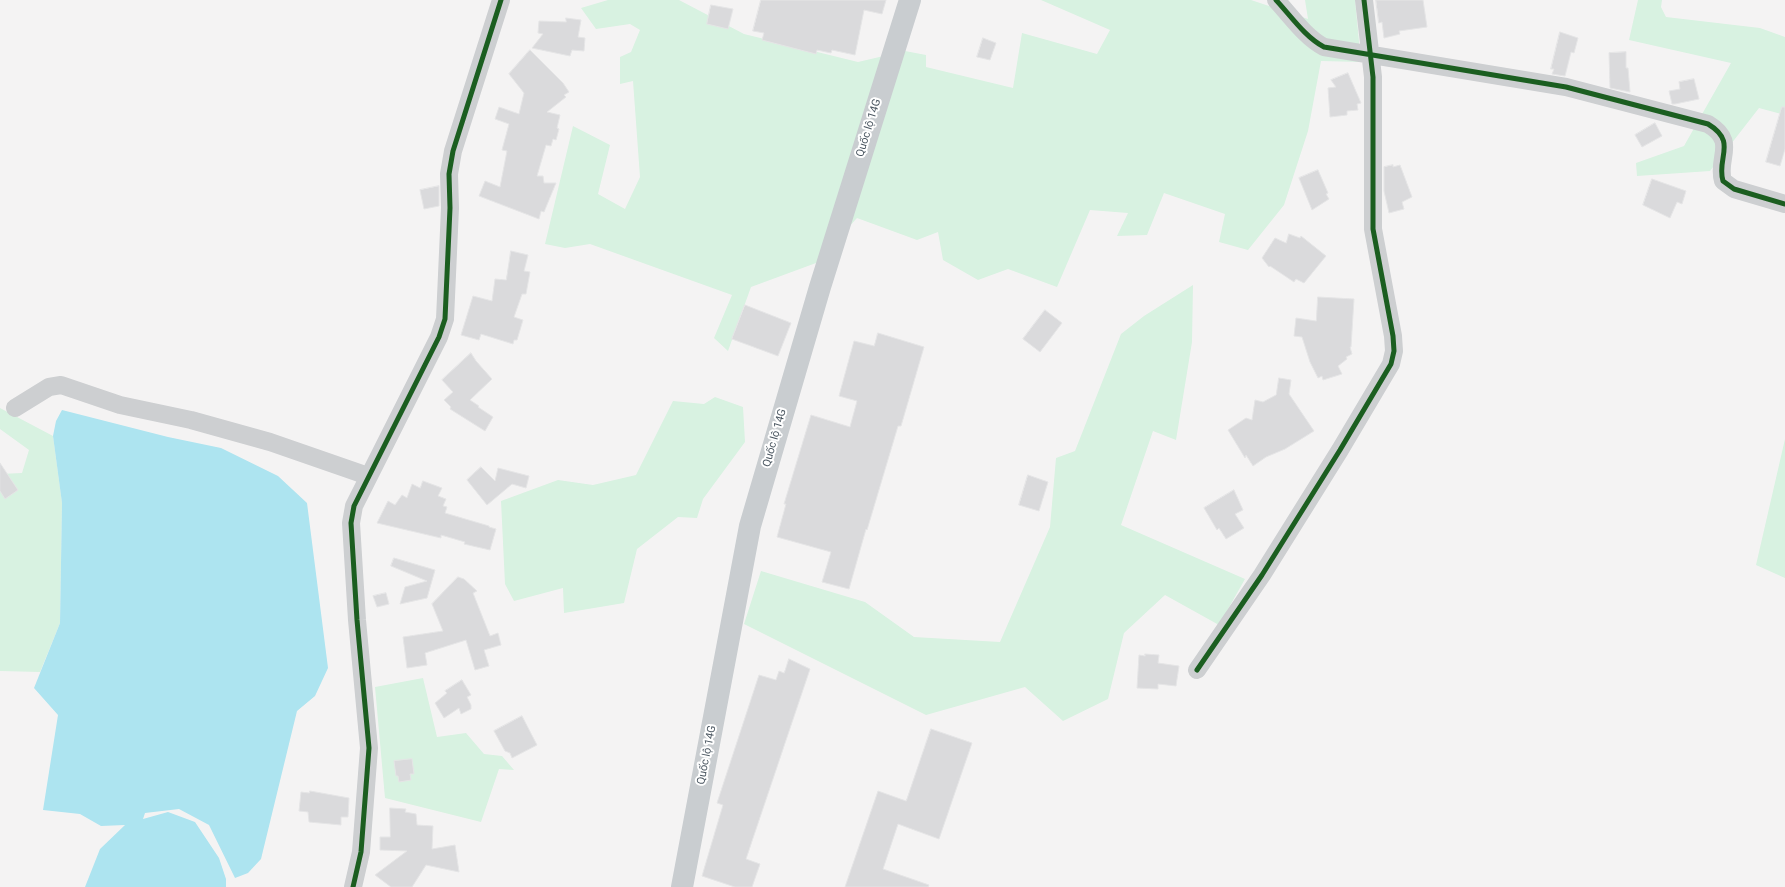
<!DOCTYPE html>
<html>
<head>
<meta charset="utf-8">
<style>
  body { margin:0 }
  canvas { display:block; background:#f4f3f3 }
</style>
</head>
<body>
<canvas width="1785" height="887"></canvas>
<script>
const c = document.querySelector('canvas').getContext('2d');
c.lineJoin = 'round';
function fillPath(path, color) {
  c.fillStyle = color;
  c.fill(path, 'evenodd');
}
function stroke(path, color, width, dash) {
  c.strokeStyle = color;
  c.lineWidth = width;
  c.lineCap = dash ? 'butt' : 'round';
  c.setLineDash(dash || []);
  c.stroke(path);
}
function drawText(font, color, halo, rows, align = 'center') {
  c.font = font + ' Roboto,sans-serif';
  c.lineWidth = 4;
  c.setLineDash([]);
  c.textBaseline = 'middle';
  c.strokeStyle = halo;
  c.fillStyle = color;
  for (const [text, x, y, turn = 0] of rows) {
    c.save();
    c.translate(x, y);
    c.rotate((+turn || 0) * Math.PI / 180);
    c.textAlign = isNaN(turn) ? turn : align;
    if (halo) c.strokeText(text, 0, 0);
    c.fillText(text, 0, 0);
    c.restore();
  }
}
const green = new Path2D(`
  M608,0H679L744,34L858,62L905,51L926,55V67L1013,88L1022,33L1097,54L1110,30L1041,0H1251L1308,19L1305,0H1355L1361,62L1321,61L1308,131L1284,205L1248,250L1219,242L1225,214L1164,193L1147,235L1117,236L1128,213L1090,210L1057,287L1008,269L978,280L943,260L938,232L917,240L857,218L816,263L751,287L728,351L714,338L732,295L590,244L565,248L545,244L573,126L610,145L598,194L625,209L640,177L633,81L620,84V57L631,52L640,30L630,24L596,29L581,8Z
  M1638,0H1662L1661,7L1666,17L1760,28L1785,37V115L1759,108L1710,171L1637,176L1636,163L1684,146L1731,63L1629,40Z
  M1193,285L1192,342L1176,440L1153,431L1121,525L1245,579L1219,625L1165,595L1124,633L1108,699L1063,721L1025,687L926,715L744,624L761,571L865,602L914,637L1000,642L1050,527L1056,458L1075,451L1121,334L1144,316Z
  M715,397L743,407L745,442L703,499L697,518L678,517L637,549L624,603L564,613L563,588L514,601L505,584L501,501L558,480L593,485L636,475L673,401L704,404Z
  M0,408L53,436L62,503L60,623L40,672L0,671V474L22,473L29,450L0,429Z
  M1785,439V578L1756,565Z
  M423,678L437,737L466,733L484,754L502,756L514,770L499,769L481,822L385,798L375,687Z`);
const water = new Path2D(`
  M62,410L168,437L221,448L278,476L307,503L328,668L315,696L297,711L261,859L248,873L235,878L209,825L179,809L145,813L143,819L168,812L195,822L219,858L226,879V887H85L100,849L125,825L101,826L80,814L43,810L58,715L34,688L60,623L62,503L53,436L56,421Z`);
const building = new Path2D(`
  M761,0H886L882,14L864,10L855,55L832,50L831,53L817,50L816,54L762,40L764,33L753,31Z
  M1376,0H1423L1427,27L1399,31L1400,34L1384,38L1382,22L1379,23Z
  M711,5L733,9L728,29L707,24Z
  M566,18L581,20L578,37L585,38L584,51L572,50L570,56L532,48L543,34L538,33L539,21L566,22Z
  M1560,32L1578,38L1574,53L1571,52L1565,76L1552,74L1554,69H1551Z
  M983,38L996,43L990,60L977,57Z
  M530,50L563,83L569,92L564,95L566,97L547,112L560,115L557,128L559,129L556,140L553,139L551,146L546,145L537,176H543L544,183H556L544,212L541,211L539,219L479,196L485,181L500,187L507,151L502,150L509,124L495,119L499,107L519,114L524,93L509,74Z
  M1626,52V68H1628L1630,92L1610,88L1609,53Z
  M1348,73L1361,103L1357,104L1358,110L1347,111V115L1330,117L1328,88L1336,87L1331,80Z
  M1694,79L1699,99L1675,104H1672L1669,91L1680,89L1679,82Z
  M1782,107H1785V149L1780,166L1766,162Z
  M1655,123L1662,136L1642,147L1635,135Z
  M1393,165V167L1400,165L1412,197L1402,202L1404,209L1389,213L1384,191V167Z
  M1318,170L1328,193L1326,194L1329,199L1312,210L1299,178Z
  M1652,179L1686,191L1682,204L1677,202L1670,218L1643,205Z
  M439,186V206L424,209L420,190Z
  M1289,234L1300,238L1301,236L1326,256L1304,283L1296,279L1294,282L1270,266L1269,267L1262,258L1275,238L1286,243Z
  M511,251L528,255L524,271L530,272L526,294H522L514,317L523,320L517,340H514L513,344L481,334L479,340L461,335L473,296L492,301L495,279L506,280Z
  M1318,297L1354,299L1351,347H1350L1352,354L1346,357L1347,359L1338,366L1342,374L1323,380L1322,376L1318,378L1310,362L1302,337L1294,336L1296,318L1316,321Z
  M745,305L791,323L778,356L732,339Z
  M1045,310L1062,323L1040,352L1023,339Z
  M878,333L924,347L901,426H898L867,530L866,529L849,589L822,582L831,552L777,537L786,504H784L811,415L850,427L857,401L839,396L854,341L874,346Z
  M471,353L476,361L492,379L470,400L479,406L478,407L493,417L485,431L450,409L451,407L444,400L453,392L442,380Z
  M1279,378L1291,380L1289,394L1314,431L1285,449L1266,457L1253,466L1246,455L1245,458L1228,430L1246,418L1252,420L1255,400L1263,402L1276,395Z
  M0,463L18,490L5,499L0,491Z
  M481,467L495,481L498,468L529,476L526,488L512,484L487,505L467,480Z
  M1028,475L1048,482L1039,511L1019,505Z
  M423,481L442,488L438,496L446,499L443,506L447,507L445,513L489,526V527L496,529L490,550L464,544L465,542L441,535V538L377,523L388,501L395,505L402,495L407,498L412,484L420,488Z
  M1234,490L1243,510L1235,514L1244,528L1226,539L1219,528L1217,530L1204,508Z
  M394,558L435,570L427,598L400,604L405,587L427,581L391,566Z
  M458,577L464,579L477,591L473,593L490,636L498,633L501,645L484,650L489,666L475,670L466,640L425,653L427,665L407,668L403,637L443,631L432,604Z
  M386,593L389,604L377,607L373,596Z
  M1145,654L1159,655L1158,663L1179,666L1176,686L1158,684V689L1137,688L1139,655L1145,656Z
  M789,659L810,669L746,859L760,864L752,887H735L702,876L723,805L717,803L759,675L776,680L779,671L784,673Z
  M462,680L471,695L467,697L471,705V709L461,714L459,708L444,718L435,703L447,693L445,691Z
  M522,716L537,745L512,758L510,753L505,751L494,731Z
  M931,729L972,743L939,839L898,824L883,869L929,885L928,887H845L878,791L906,801Z
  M412,759L414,774H410L411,780L399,782L398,776H396L394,761Z
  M310,791L349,798L348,817H341V825L309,822L308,812L299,811L301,792L309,793Z
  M390,808L406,809L405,812L416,814L417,825L433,826L432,849L455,845L459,872L426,865L412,887H391L375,875L407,851L380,850V837H390Z`);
const street = new Path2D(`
  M1276,0C1291,16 1305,37 1324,47L1566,87L1708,124C1738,142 1716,158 1723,181L1734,189L1785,204
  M15,408L49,387L61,385L120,405L191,420L270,442L368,476
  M1197,670L1262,575L1340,450L1391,364L1394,351L1393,336L1373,229V77L1364,0
  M353,887L361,852L369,748L357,620L351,523L354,506L439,337L445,319L450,208L449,174L453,151L501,0`);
const primary = new Path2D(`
  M682,887L750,526L820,287L910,0`);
const cycleway = new Path2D(`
  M1276,0C1291,16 1305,37 1324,47L1566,87L1708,124C1738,142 1716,158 1723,181L1734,189L1785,204
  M1197,670L1262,575L1340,450L1391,364L1394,351L1393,336L1373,229V77L1364,0
  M353,887L361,852L369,748L357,620L351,523L354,506L439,337L445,319L450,208L449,174L453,151L501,0`);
const streetNames = [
  ["Quốc lộ 14G",869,128,-73],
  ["Quốc lộ 14G",775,438,-74],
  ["Quốc lộ 14G",707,755,-79]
];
fillPath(green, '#d8f2e1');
fillPath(water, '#ade4f0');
fillPath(building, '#dadadc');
stroke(building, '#e5e5e6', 1);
stroke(street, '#cdcfd1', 18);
stroke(primary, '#c9cdd0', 22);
stroke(cycleway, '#1b5e20', 5);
drawText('11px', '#4a5660', '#fff', streetNames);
</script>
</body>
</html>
